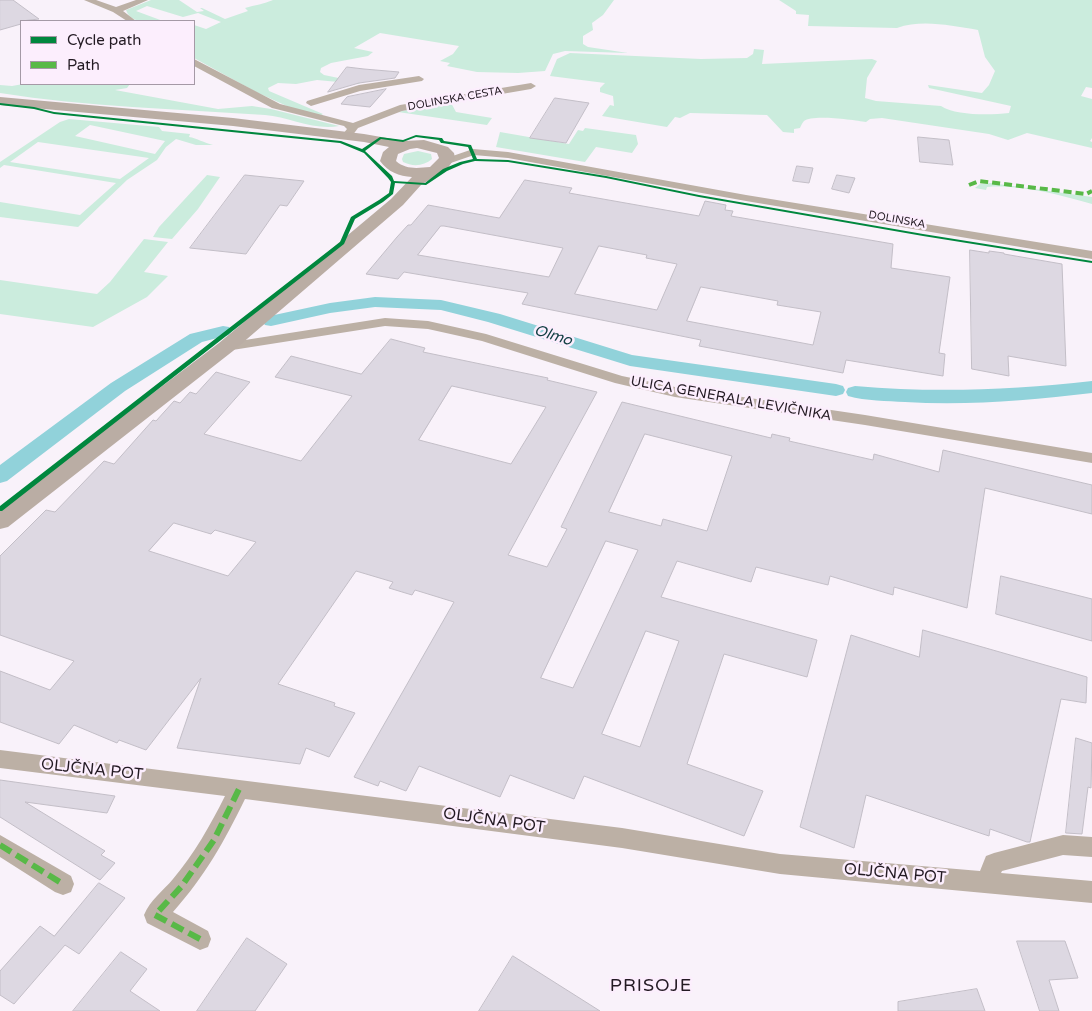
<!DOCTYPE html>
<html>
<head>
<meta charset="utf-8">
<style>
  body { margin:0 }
  #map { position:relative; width:1092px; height:1011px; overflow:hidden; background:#f9f2fa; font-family:"Varela Round",sans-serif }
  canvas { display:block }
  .legend { position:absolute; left:20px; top:20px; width:175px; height:65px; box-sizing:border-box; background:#fceefd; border:1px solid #a599a6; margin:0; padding:6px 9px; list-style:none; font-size:15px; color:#231a23 }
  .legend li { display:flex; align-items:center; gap:10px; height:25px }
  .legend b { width:25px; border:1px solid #a599a6 }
</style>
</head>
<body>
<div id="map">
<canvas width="1092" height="1011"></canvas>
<ul class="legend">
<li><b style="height:6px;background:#00873e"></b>Cycle path</li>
<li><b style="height:6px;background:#58b947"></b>Path</li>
</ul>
</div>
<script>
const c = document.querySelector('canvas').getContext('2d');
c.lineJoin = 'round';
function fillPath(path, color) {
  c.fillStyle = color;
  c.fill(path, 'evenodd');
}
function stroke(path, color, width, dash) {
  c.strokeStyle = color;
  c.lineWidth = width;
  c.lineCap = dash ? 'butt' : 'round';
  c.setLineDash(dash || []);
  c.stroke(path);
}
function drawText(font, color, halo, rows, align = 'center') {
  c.font = font + ' "Varela Round",sans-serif';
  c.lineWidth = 5;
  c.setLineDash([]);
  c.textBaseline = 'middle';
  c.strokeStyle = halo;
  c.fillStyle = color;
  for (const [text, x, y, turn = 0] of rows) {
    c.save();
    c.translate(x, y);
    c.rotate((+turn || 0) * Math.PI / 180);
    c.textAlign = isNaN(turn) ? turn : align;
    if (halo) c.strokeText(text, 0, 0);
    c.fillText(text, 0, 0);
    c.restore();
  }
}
const green = new Path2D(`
  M151,0H179L197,12L204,11L200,8H202L225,19L248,11L245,8C255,5 264,4 273,0H614L603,15L592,23L593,30L583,36V44L588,47L628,53L565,51L553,54L545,71L518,73L477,72L447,66L450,63L440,61L453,54L459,46L380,33L354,48L373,52L368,56L331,63L321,68L320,72L324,75L358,82L360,84L317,80L296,84L278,83L268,88L269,91L323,114L320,116L300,112L256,92L194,58V25L206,29L221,22L198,13L183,17L147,6L136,11L163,21C150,21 131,25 126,10Z
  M779,0H1092V88L1086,87L1081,96L1092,99V138L1090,141L1092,142V148L1027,133L1008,140L989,134L882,118L870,119L866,122C854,120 812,114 804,121C802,123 801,126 800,128L794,129V133L783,132L767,115L690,113L680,118L675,117L667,127L602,116L610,105L614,106L613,96L600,92V88L605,83L550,76L557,59L570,53L701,59L747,58L753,54L754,49L764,50L762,64L872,59L877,61L867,78L865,98L876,101L941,106C956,116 991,115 1009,113L1011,106L929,88L928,85L982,93L989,85L995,71L985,57L978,30C951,26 923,19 897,28L808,26L809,15L796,14V11Z
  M23,84H130L127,88L115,90L218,109L252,106L271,109L339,126C315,131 289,117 265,115C177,109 87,107 0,93V85L12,86Z
  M450,101L456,112L492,118L487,125L398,112Z
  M69,119L159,127L162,131L190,134L189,137C197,138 204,143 213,145H196L176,139L166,147L157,160L127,180L78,227L0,217V202L80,215L116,183L4,165L0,168V162L60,122ZM90,125L165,141L155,154L75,136ZM38,142L149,158L120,179L10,162Z
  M585,128L636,135L638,144L632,153L596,147L585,162L496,147L500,132L569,144L578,130L583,131Z
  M418,151L431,154L432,159C424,166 413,167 403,162L402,159L404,154Z
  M207,175L220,177L198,209L172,239L153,237L159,227Z
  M991,183L1092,197V204C1061,195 1019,184 987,187L986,190L975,188L980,184Z
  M144,239L168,242L144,272L168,276L147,297L93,327L0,314V280L97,294L110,282Z`);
const canal = new Path2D(`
  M375,297L441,300L500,314L632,355L836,384L843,386L845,390L843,394L836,396L630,366L488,322L441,310L375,307L330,313L271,326L265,325L262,321L265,317L330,303Z
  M223,326L229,327L232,331L229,335L202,342L125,391L7,481L0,483V465L111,383L190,334Z
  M1092,381V393C1030,400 968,406 905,402C887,401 866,401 848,396L846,392L848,388L855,386C935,393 1013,390 1092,381Z`);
const building = new Path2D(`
  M0,0H13L39,19L21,21V24L0,30Z
  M347,67L364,69L399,72L395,78L359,83L328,92Z
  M386,89L370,107L341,104L347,97Z
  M555,98L589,103L566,143L530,138Z
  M918,137L949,140L953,165L920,162Z
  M797,166L813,168L809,183L793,181Z
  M245,175L304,181L287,206L280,205L246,254L190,248Z
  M837,175L855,178L849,193L832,189Z
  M525,180L572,188L569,193L699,216L705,201L726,205L725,210L733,211L731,216L893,244L891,268L950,277L939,353L945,354L943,376L846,360L843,373L699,346L701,340L522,304L528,293L404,272L398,279L366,274L397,237L408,225H411L428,205L499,218ZM441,226H444L563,248L549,277L418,255ZM599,246L647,255L646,258L677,264L657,310L575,294ZM701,287L778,301L777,305L821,312L813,345L687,321Z
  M970,250L989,253V251L1004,253V254L1062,264L1066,366L1008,356L1009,376L972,369Z
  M391,339L425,348L423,352L548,378L547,380L597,392L508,555L547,567L567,529L561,527L622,402L771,438L772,434L790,438L789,441L873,460L874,454L939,472L943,450L1092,485V514L985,488L967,608L894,587L893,595L830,576L828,585L756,567L751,582L677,561L661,597L817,640L807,677L724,654L687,764L763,791L744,836L584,776L574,799L510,775L500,797L419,766L406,791L380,781L378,786L354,777L454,602L415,590L412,595L389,588L393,582L356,571L278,684L335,703L334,706L355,713L329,757L306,748L300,764L177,748L201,678L146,750L119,740L117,743L74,725L59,744L0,722V671L50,690L74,661L0,635V556L46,510L55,512L104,461L114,464L153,420L156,421L174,401L180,403L190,392L196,394L216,372L250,382L204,434L301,461L352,396L275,377L291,356L361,374ZM452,386L546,407L511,464L419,440ZM645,434L732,456L707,531L663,519L661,526L609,512ZM174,523L211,534L215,530L256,542L228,576L149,551ZM606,541L638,550L573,688L541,678ZM646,631L679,641L640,747L602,734Z
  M1001,576L1092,599V641L996,614Z
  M923,630L1087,677L1086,703L1061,699L1030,842H1027L990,829L989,836L866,795L854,848L800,827L851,635L919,657Z
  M1076,738L1092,743L1091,788L1088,787L1082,834L1066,833Z
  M0,780L115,796L107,813L25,802L105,851L101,855L115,863L100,880L0,817Z
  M99,883L125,898L79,954L65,945L14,1004L0,995V971L40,926L54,936Z
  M247,938L287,964L255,1011H197Z
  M1017,941H1065L1078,978L1049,980L1059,1011H1040Z
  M121,952L147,969L130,991L160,1011H73Z
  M513,956L600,1011H479Z
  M977,989L985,1011H898V1002Z`);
const street = new Path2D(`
  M84,0H96L116,7L136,0H148L123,11L136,21H127L113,12Z
  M194,59L280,104L353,123L400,105L531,83L536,86L531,89L402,111L358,128L352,136L348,137L343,134L347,129L344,126L272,108L194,66Z
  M419,76L424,79L422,81L360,91L311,106L306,103L307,101L359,85Z
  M473,149L508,152L746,195L1092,251V259L746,201L508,158L474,155L445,165L439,162L441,160Z
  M385,318L428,321L486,334L622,376L675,387L865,415L1092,453V463L865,425L675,397L615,383L482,341L428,329L385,326L226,351L219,347L226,343Z
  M0,750L622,828L780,854L980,871L986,856L994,853L1063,835L1092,837V857L1063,855L1002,871L1001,873L1092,881V903L780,874L622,848L245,799C224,842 205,876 173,912L208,931L211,939L208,947L200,950L147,923L144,915C150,900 163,891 173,879C194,854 210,826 225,796L0,768Z
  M0,835L71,876L74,884L71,892L63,895L55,892L0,857Z`);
const secondary = new Path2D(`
  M0,97L233,118L364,134L404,141L424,140L448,147L454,153L455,158L447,169L421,185L403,205L233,351L8,527L0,529V509L219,343L391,199L412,177C399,176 388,172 380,161L383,152L389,147L364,142L233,126L0,105ZM417,148L437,153L439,158L430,167C418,168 406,170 396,161L398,154L410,149Z`);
const quietFar1 = new Path2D(`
  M969,185L979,181L1086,194L1092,191`);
const quiet = new Path2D(`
  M0,845L63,884
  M200,939L155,915L181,887L214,840L239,789`);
const cycleway = new Path2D(`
  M0,103L34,107L54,112L341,141L362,149L380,137L403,140L416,135L441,138H442L444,141L471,145L477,159L508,160L606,176L699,195L923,234L1092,261V263L923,236L699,197L606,178L508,162L475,161L463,164L447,171L426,185L395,183L393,194L383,202L355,219L344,244L2,511H0V506L340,242L351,217L379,200L389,193L391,182L388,178L364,153L340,143L54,114L34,109L0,105ZM416,137L439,140L441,143H442L468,147L473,159L460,162L443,169L425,183L394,181L392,176L365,151L381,139L403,142Z`);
const farStreetnames = [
  ["DOLINSKA CESTA",455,99,-10],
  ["DOLINSKA",897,220,10]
];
const streetNames = [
  ["ULICA GENERALA LEVIČNIKA",731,399,10]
];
const waterNames = [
  ["Olmo",553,336,17]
];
const nearStreetnames = [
  ["OLJČNA POT",92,770,6],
  ["OLJČNA POT",494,821,8],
  ["OLJČNA POT",895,874,5]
];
const nearNeighbourhoodnames = [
  ["PRISOJE",651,986]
];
fillPath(green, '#cbecdd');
fillPath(canal, '#91d2da');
fillPath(building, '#ddd8e2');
stroke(building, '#c3bec7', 1);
fillPath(street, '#bcb0a5');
fillPath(secondary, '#baada4');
stroke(quietFar1, '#58b947', 4, [8, 4]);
stroke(quiet, '#58b947', 6, [13, 6]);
fillPath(cycleway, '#00873e');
drawText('11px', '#231a23', '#fceefd', farStreetnames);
drawText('14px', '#231a23', '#fceefd', streetNames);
drawText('italic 15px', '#124044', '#fceefd', waterNames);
drawText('16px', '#231a23', '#fceefd', nearStreetnames);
c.letterSpacing = '1px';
drawText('18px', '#231a23', '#fceefd', nearNeighbourhoodnames);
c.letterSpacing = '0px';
</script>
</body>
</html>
